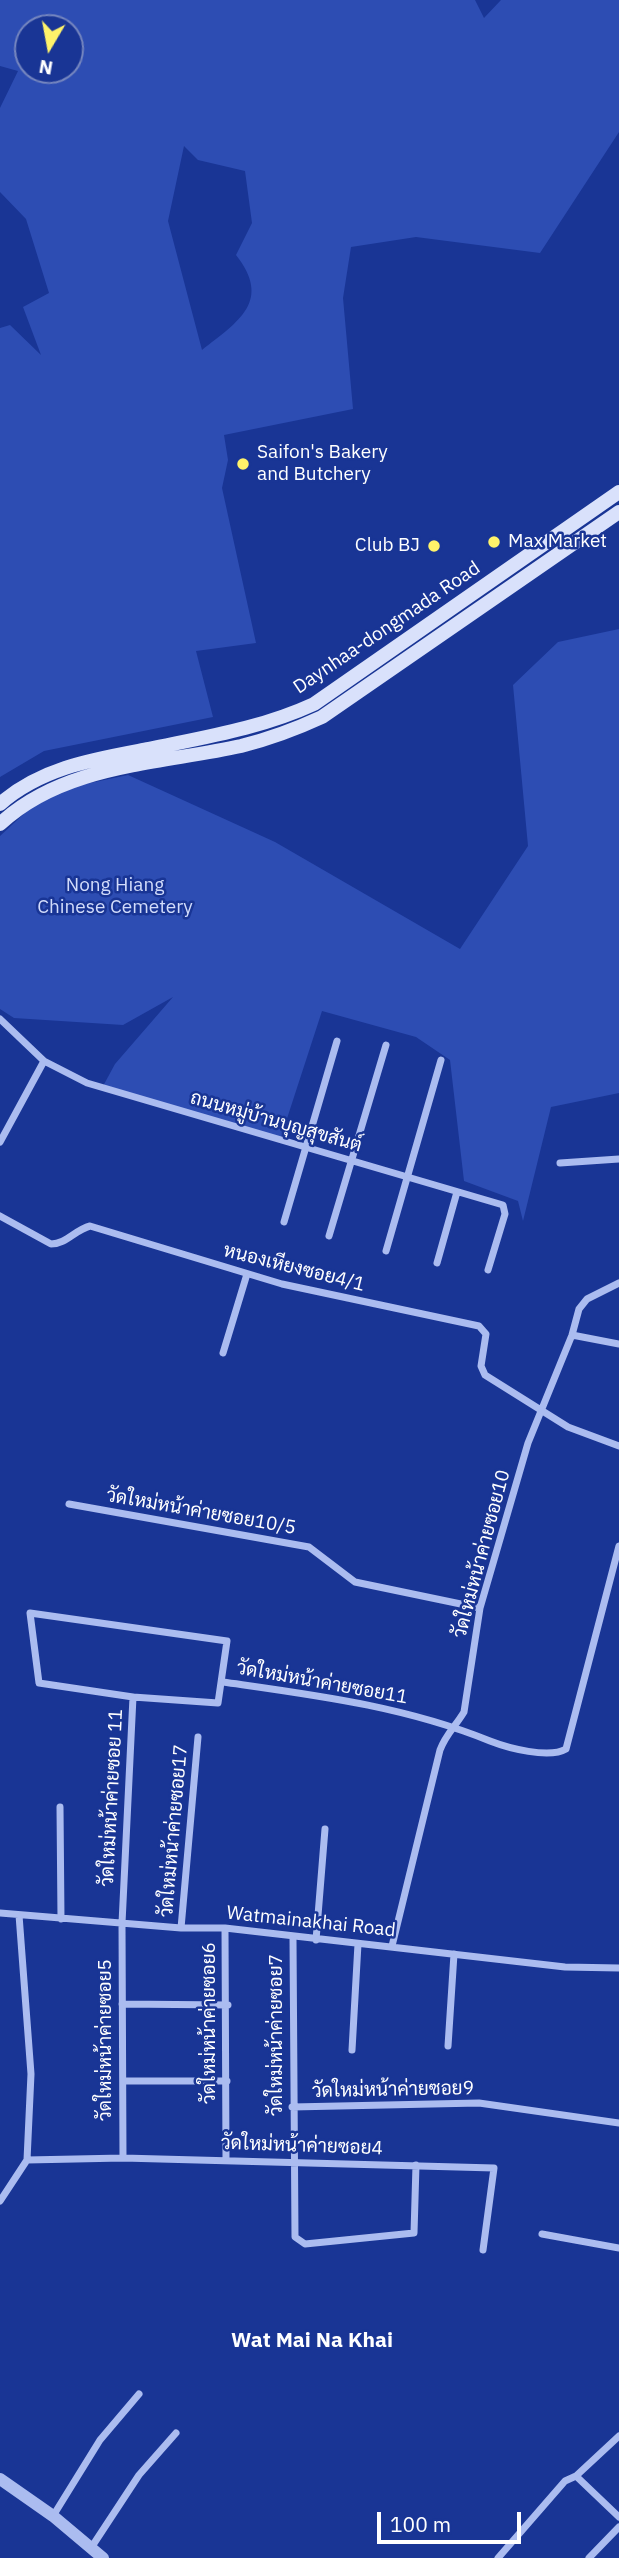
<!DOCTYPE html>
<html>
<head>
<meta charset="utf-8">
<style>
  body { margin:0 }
  #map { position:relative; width:619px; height:2558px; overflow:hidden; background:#193595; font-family:"IBM Plex Sans",sans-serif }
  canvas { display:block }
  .north { position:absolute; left:14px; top:14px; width:70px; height:70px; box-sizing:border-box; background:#193595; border:2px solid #7586bf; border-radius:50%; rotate:190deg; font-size:19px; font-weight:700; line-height:28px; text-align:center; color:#fff }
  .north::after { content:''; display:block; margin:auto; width:24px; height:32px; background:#fff36a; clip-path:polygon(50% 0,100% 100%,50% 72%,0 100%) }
  .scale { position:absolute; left:377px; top:2512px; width:144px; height:32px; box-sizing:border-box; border:4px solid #fff; border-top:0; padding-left:9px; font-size:21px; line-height:24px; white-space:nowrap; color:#fff; -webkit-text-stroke:5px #193595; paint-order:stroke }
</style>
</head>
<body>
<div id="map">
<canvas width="619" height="2558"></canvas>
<div class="north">N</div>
<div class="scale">100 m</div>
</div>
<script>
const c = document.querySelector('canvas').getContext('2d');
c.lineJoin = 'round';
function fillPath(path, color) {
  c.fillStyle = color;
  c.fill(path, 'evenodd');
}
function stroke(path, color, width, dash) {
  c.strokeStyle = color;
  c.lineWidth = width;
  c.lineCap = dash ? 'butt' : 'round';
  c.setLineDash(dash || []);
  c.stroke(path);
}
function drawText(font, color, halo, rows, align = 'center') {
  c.font = font + ' "IBM Plex Sans",Sarabun,sans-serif';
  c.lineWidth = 5;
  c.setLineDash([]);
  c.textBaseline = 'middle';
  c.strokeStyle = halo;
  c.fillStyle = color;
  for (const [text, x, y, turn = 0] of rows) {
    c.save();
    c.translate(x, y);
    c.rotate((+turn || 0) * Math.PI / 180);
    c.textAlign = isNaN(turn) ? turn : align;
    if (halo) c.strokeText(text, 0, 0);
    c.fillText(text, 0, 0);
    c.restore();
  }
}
const green = new Path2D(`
  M0,0H475L484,18L501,0H619V132L540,253L416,237L351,247L343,298L353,409L224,435L228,460L222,488L256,643L196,651L213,717L44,751L0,777V328L10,325L41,355L23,307L49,293L26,219L0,192V108L18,71L0,66ZM28,28H70V70H28ZM184,146L198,160L245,171L252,223L236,255C272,301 239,321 202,350L168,221Z
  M619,629V1093L551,1107L523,1221L518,1201L464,1181L450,1060L416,1037L322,1011L280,1140L102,1088L115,1064L173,997L123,1025L14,1018L0,1009V836L28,810L66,788L128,775L275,842L460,949L528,846L513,685L558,642Z`);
const minor = new Path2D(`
  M0,1019L44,1061L87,1083L503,1205L505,1214L488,1270
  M0,1142L44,1061
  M560,1163L619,1159
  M0,1216L51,1244C66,1244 75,1230 90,1226L282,1284L479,1326L486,1334L481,1366L485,1375L568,1427L619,1446
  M284,1222L337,1041
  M329,1236L386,1045
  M386,1251L441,1060
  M437,1263L457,1192
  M572,1335L619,1344
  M223,1353L247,1274
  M69,1504L309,1547L355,1582L480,1608
  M223,1682C314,1695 404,1706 490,1741C508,1748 549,1759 566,1749L619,1546
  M60,1807L61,1919
  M0,1913L181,1928H225L565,1967L619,1968
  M181,1928L198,1737
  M225,1928L226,2159
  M293,1938L295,2237L305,2244L414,2233L416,2165
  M316,1940L325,1829
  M392,1946L440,1750C446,1734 455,1727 464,1712L480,1608L528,1443L572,1335L579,1309L587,1299L619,1283
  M122,2004L228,2005
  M448,2046L454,1954
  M352,2050L358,1944
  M123,2081H227
  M292,2107L479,2103L619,2123
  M123,2158L122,1923L133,1697L218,1703L227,1641L30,1613L39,1683L133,1697
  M27,2160L123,2158L494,2168L483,2250
  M0,2201L27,2160L31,2074L19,1915
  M542,2234L619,2248
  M576,2476L619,2436
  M53,2516L100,2440L139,2394
  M91,2548L139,2475L176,2433
  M498,2558L565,2481L576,2476L619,2517
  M589,2558L619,2527`);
const tertiary = new Path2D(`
  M0,2479L53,2516L103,2558`);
const secondary = new Path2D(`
  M0,804C42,767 96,759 149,749C206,737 262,728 314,704L619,492
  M0,824C64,764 160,764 241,746C269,739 296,729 322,717L619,512`);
const markers = [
  [243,464,7,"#fff36a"],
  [494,542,7,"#fff36a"],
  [434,546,7,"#fff36a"]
];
const poiNames = [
  ["Saifon's Bakery",257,453],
  ["and Butchery",257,475],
  ["Max Market",508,542],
  ["Club BJ",420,546,"right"]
];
const streetNames = [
  ["Daynhaa-dongmada Road",387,628,-34],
  ["ถนนหมู่บ้านบุญสุขสันต์",276,1122,16],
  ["หนองเหียงซอย4/1",294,1268,14],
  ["วัดใหม่หน้าค่ายซอย10/5",201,1512,10],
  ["วัดใหม่หน้าค่ายซอย10",482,1554,-75],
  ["วัดใหม่หน้าค่ายซอย11",322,1683,10],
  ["วัดใหม่หน้าค่ายซอย 11",112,1798,-87],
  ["วัดใหม่หน้าค่ายซอย17",174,1831,-85],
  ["Watmainakhai Road",311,1922,6],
  ["วัดใหม่หน้าค่ายซอย6",210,2023,-90],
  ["วัดใหม่หน้าค่ายซอย7",277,2035,-90],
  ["วัดใหม่หน้าค่ายซอย5",106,2040,-90],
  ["วัดใหม่หน้าค่ายซอย9",393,2090,-1],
  ["วัดใหม่หน้าค่ายซอย4",302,2146,2]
];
const parkNames = [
  ["Nong Hiang",115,886],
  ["Chinese Cemetery",115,908]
];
const neighbourhoodNames = [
  ["Wat Mai Na Khai",312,2341]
];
fillPath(green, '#2d4db3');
stroke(minor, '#abbcf0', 7);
stroke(tertiary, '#abbcf0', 12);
stroke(secondary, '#d9e1fb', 14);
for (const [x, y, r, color] of markers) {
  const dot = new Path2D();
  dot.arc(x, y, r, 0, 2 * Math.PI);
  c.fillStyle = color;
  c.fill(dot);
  stroke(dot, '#193595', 2.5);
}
drawText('19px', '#fff', '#193595', poiNames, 'left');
drawText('19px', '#fff', '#193595', streetNames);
drawText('19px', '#d2dcfb', '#193595', parkNames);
drawText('bold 21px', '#fff', '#193595', neighbourhoodNames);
</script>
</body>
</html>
